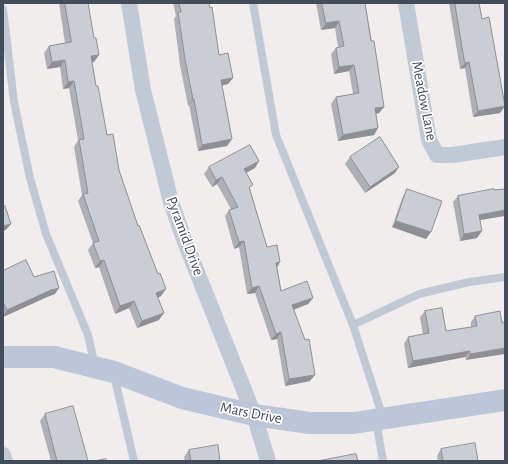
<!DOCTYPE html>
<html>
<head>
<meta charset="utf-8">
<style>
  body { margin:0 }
  #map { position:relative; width:508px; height:464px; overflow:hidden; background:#f0edec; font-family:"Alegreya Sans",sans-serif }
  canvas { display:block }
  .frame { position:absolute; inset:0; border:4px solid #434c5b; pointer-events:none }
</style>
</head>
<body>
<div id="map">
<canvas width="508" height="464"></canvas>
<div class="frame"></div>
</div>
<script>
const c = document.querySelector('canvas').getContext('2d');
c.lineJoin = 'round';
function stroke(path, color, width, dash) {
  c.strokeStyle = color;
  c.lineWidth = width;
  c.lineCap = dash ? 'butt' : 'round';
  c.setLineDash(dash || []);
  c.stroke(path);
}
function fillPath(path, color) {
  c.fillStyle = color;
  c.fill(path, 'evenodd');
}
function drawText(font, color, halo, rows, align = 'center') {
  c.font = font + ' "Alegreya Sans",sans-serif';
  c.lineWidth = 3.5;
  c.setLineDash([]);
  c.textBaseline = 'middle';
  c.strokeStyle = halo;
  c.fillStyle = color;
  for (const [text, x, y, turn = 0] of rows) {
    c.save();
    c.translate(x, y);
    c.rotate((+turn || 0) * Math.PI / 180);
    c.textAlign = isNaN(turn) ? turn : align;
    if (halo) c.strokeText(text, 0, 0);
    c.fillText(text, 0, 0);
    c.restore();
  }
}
const lane = new Path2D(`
  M253,3L276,135L353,325L383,418
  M3,9L14,102L30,178L46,234L88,335L95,366
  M353,325L419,294L469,282L505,277
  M114,375L134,461
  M376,420L383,461`);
const street = new Path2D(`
  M129,3L143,90L171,202L185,242L254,415L268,461
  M406,3L429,140L437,155H453L505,147
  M3,455L5,461`);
const secondary = new Path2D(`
  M3,357H54L114,372L182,398L254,415L310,423H354L505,400`);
const wall = new Path2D(`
  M59,3H88L94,62H92L96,86L107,135L138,226L158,274L166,289L161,296L158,298L159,320L137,328L129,308L115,314L99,267L95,268L88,250L93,243L78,201L82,195L74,147L78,140L69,88L63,89L60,67L47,69L44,53L49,46L65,43Z
  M173,3H209L219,55L233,78L228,84L222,85L232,139L227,146L198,151L189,105L188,106L180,65L174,19L176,16Z
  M316,3H365L384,107L379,113L376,114L378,128L374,135L338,141L331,104L336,97L353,94L349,71L334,74L331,54L336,48L338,47L335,28L321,30Z
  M449,3H479L500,113L473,117L465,68L460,69Z
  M350,157L395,173L365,193L345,164Z
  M209,167L255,168L246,173L250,190L267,247L280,262L277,267L281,291L313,298L308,304L294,309L310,381L285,386L277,339L271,340L255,293L247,294L239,247L234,249L225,216L229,210L231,209L217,184L212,187L204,174Z
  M407,189L426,239L392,227L403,196Z
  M505,189V219L504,216L480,220L477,238L460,241L453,202L458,196Z
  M3,271L34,277L55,294L47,297L3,317Z
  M425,311L446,331L471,327V322L475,316L500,311L466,360L465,357L408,368L404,344L408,337L423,335L420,317Z
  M45,414L88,461H51L40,421Z
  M441,449L478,461H438L437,456Z
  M189,450L220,461H185L184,457Z`);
const shadedWall = new Path2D(`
  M339,21L335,28L321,30L326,23Z
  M99,55L94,62L86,63L91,56Z
  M65,60L60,67L47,69L52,62Z
  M469,62L465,68L460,69L465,63Z
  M354,65L349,71L334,74L339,67Z
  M233,78L228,84L217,87L221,80Z
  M74,81L69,88L63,89L68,82Z
  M193,99H194L189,105L188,106Z
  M505,106L500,113L473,117L478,111Z
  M384,107L379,113L370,115L375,108Z
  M378,128L374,135L338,141L343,135Z
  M232,139L227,146L198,151L202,145Z
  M259,161L255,168L240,176L244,169Z
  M399,167L395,173L365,193L370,187Z
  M222,177L217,184L212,187L216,180Z
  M505,210V215L504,216L474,221L479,215Z
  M396,221L431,232L426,239L392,227Z
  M11,224L6,230L3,231V226Z
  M482,231L477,238L460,241L464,234Z
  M244,241L239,247L234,249L239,242Z
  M104,260L99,267L95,268L100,261Z
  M280,262L276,269V263Z
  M259,286L255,293L247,294L252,288Z
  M59,288L55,294L47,297L3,317L7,310L51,290Z
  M166,289L161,296L151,300L156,293Z
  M313,298L308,304L288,312L292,305Z
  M134,301L129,308L115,314L120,306Z
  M164,313L159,320L137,328L142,321Z
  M281,332L277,339L271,340L276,334Z
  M505,348V354L466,360L470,354Z
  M470,351L465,357L408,368L413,361Z
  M315,375L310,381L285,386L289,379Z`);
const building = new Path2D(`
  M65,3H88L94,38H96L99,55L91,56L96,86H98L107,135L113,134L119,170L138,226L139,225L158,274L160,273L166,289L156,293L164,313L142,321L134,301L120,306L104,260L100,261L93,243L99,241L83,194L88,193L79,140L84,139L74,81L68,82L65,60L52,62L49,46L71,42Z
  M179,3H209L210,8L212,7L219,55L228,53L233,78L221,80L232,139L202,145L194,99H193L185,59L178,12H181Z
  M322,3H365L371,41H374L384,107L375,108L378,128L343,135L336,97L359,93L354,65L339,67L336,48L344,46L339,21L326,23Z
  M455,3H479L482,19L489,17L505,106L478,111L469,62L465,63Z
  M380,137L399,167L370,187L350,157Z
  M250,145L259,161L244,169L253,185L249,187L267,247L277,245L280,262L276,263L281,291L307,281L313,298L292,305L305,340L309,339L315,375L289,379L281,332L276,334L259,286L252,288L244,241L239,242L229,210L238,207L222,177L216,180L209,167Z
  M407,189L442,201L431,232L396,221Z
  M494,189V190L505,189V210L479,215L482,231L464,234L458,196Z
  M5,206L11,224L3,226V207Z
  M26,260L34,277L54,271L59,288L51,290L7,310L3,302V271Z
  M442,308L446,331L477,326L475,316L500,311L502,323L505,322V348L470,354V351L413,361L408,337L429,333L425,311Z
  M73,406L88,461H57L45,414Z
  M475,443L478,461H443L441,449Z
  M218,445L220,461H191L189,450Z
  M356,454L358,461H318Z
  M106,459L107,461H95Z`);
const streetNames = [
  ["Meadow Lane",424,101,79],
  ["Pyramid Drive",185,236,70],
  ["Mars Drive",251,413,11]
];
stroke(lane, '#c1c9d5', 8);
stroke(street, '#c1c9d5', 16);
stroke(secondary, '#bdc6d8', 22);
fillPath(wall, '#afb0b7');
fillPath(shadedWall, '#8e9095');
fillPath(building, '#cbcdd5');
stroke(building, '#8e9095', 1);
drawText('15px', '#434c5b', '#fff', streetNames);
</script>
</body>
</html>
